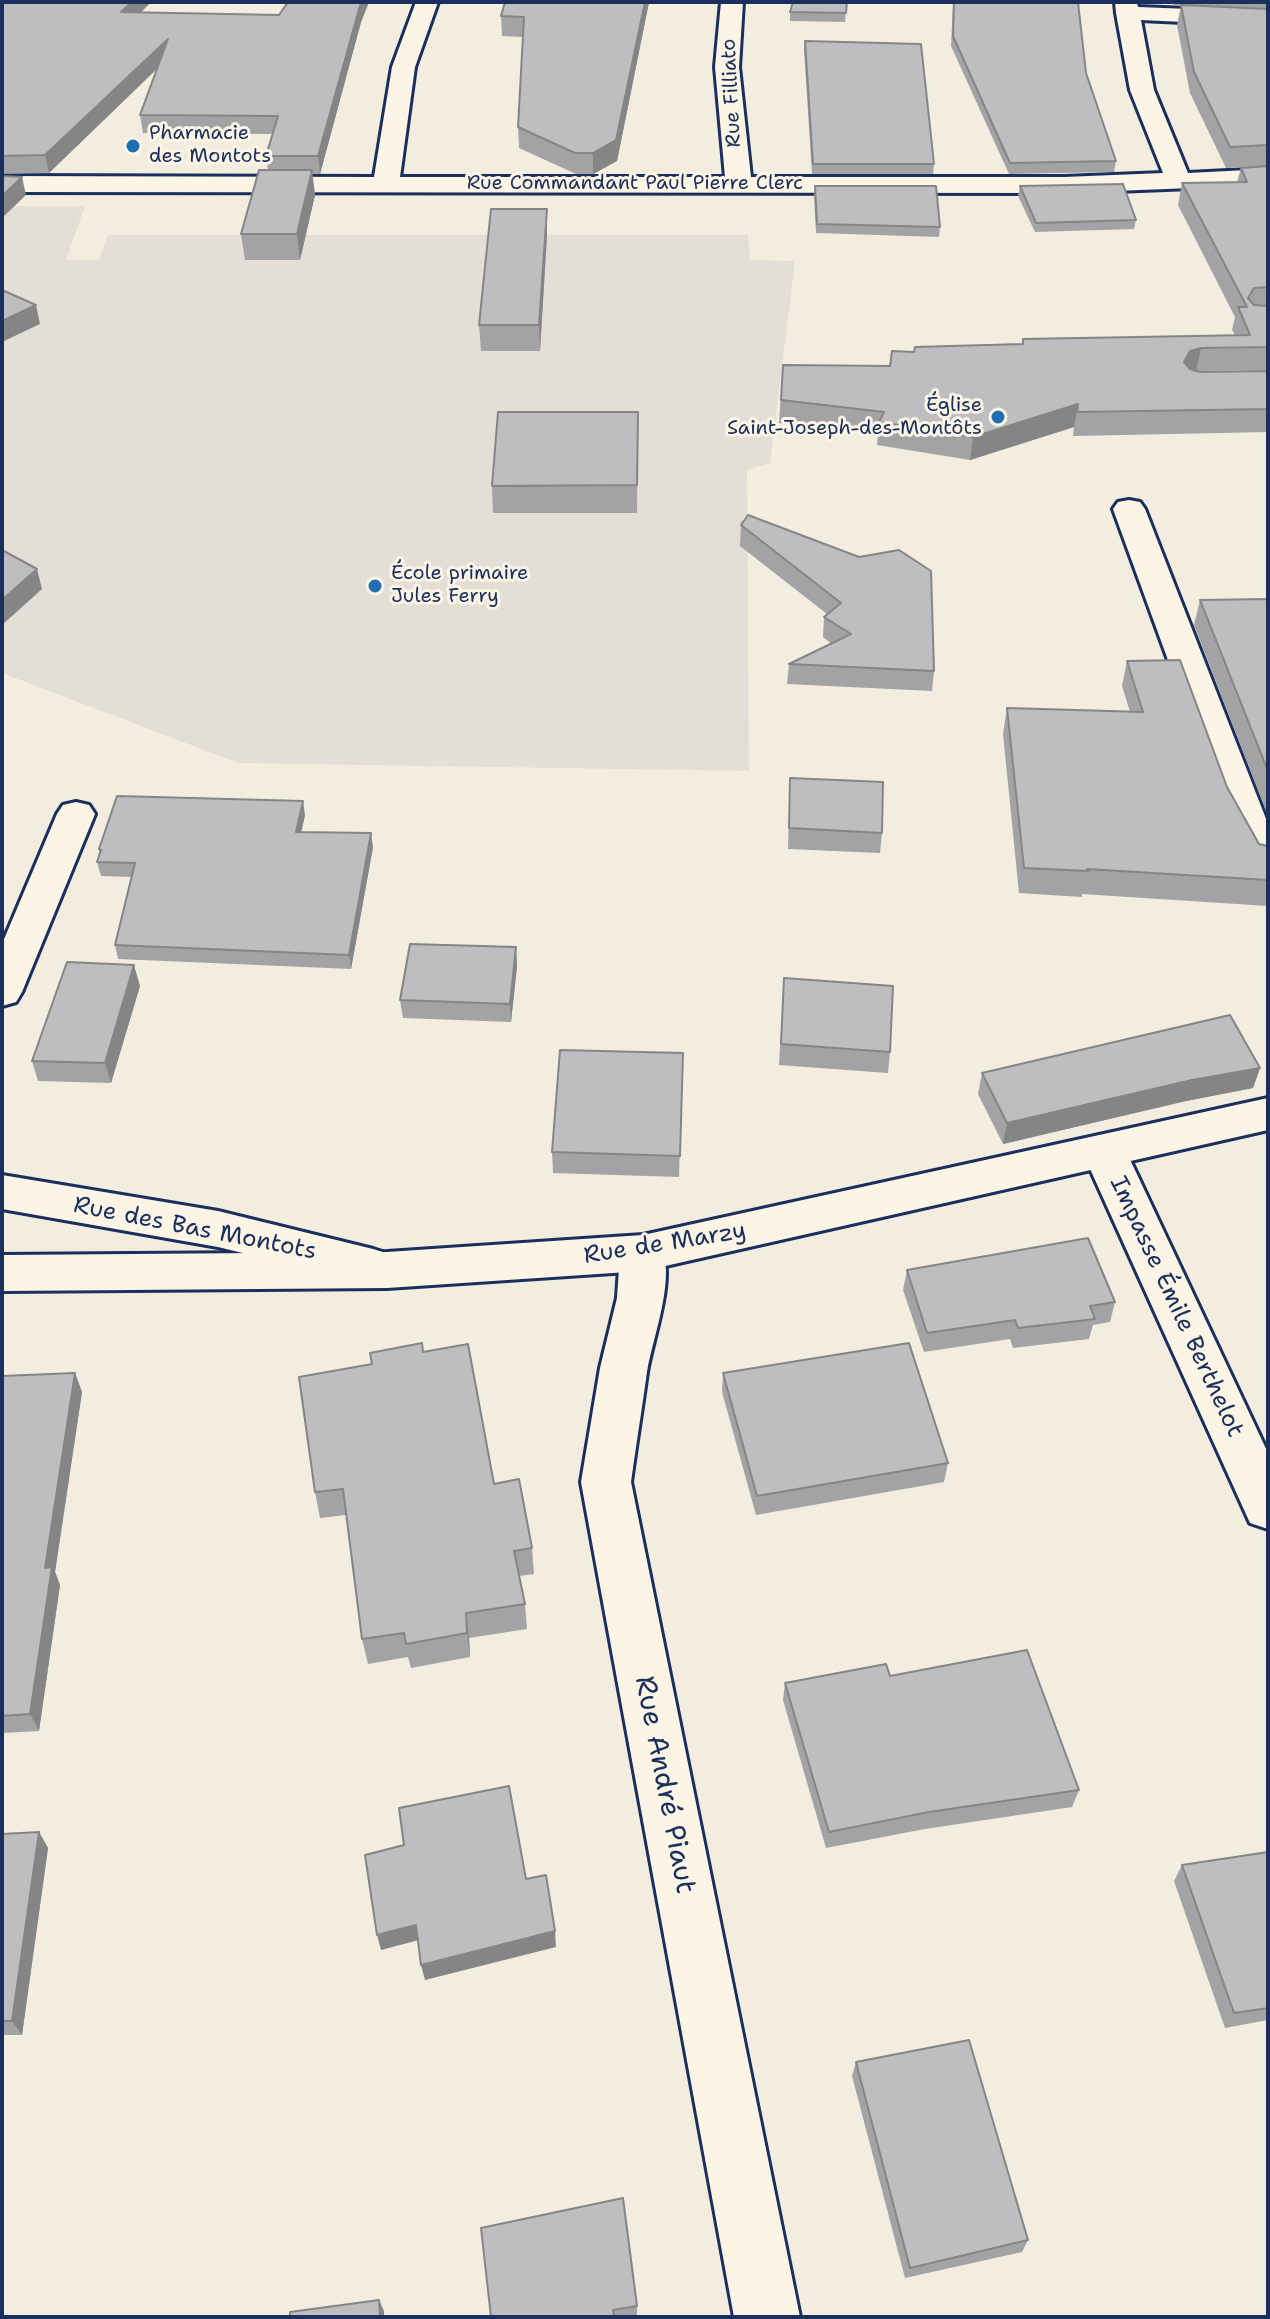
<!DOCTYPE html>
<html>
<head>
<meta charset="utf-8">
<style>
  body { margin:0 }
  #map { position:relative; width:1270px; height:2319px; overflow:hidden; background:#f3ede0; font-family:"Shantell Sans",sans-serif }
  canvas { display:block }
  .frame { position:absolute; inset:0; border:4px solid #1b2f5e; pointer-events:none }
</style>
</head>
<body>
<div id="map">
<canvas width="1270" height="2319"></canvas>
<div class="frame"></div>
</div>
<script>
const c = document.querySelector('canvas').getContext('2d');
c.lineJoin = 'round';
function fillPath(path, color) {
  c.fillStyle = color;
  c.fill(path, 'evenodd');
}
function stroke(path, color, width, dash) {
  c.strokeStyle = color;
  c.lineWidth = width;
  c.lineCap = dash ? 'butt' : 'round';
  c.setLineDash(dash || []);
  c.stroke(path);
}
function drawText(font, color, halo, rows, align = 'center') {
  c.font = font + ' "Shantell Sans",sans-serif';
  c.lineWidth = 6;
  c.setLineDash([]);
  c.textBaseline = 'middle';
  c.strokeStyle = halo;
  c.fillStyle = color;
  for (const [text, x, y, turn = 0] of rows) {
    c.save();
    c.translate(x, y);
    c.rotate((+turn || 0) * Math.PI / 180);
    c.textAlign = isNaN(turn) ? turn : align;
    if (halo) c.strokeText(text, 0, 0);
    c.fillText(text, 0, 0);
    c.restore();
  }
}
const built = new Path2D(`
  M2,202L10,206H85L66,260H99L108,235H748L750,260L795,261L770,463L747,470L749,771L238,763L2,673Z`);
const minor = new Path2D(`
  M416,2H438L415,67L400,177H725L715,67L721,2H743L739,67L751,177H1064L1163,173L1130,90L1116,13L1115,2H1137L1138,7L1268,12V26L1141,20L1154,90L1188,173L1268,169V185L1064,193L2,192V176L374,177L392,67Z
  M1129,500L1140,502L1145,509L1268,824V872L1254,868L1223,811L1113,509L1118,502Z
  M76,802L89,805L95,814L22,992L16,1002L2,1006V944L57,814L63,805Z
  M1104,1135L1119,1139L1126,1151L1268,1453V1529L1250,1523L1082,1151L1089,1139Z
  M2,1175L218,1211L373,1249L389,1254L396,1267L389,1280L373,1285L218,1247L2,1209Z
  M643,1235L659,1240C678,1275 653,1335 647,1372C642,1409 636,1445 631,1482L800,2317H734L581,1482L600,1368L617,1298L620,1253L627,1240Z`);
const major = new Path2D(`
  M1268,1098V1130L643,1271L387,1288L2,1291V1255L387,1252L643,1235Z`);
const wall = new Path2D(`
  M2,2H151L141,12L279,15L288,2H369L361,22L320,174H312L315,195L300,260H245L241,234L268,170L266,156L273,134L143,133L140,115L157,69L49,173L2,174Z
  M505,2H649L617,161L593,174H576L519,148L518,127L523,37L502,36L501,16Z
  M847,2L845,22L790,21V12Z
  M953,2H1078L1086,73L1116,161L1114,172L1009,174L951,46Z
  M1173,2H1268V370L1197,371H1268V432L1073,436L1074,427L970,460L877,445L878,435L779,423L783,365L890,366L914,352L1023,344L1235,335L1232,330L1235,317L1178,205L1182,183L1237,182L1241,168L1268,166L1226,168L1190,93L1177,25L1181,6L1174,5Z
  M805,41L934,164L933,174H812L804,50Z
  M815,186L940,227L939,237L816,233L814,196Z
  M1020,186L1136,220L1134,229L1035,232L1018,196Z
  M547,209V235L540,351H481L479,325Z
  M638,412L637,513H493L492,486Z
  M741,525L934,671L932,691L787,684L789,664L832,644L823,637L824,617L827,614L740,546Z
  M1268,599V816L1194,625L1200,600Z
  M1127,661L1227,787L1259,844L1268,846V906L1082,894V897L1019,893L1003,734L1007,708L1130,712L1122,686Z
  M790,778L882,833L880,853L788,849Z
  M305,815L301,833L373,847L351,969L118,959L115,945L132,877L101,876L97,862L100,854L99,849Z
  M516,947L517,966L511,1022L403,1018L400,1000Z
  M784,978L890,1052L888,1073L779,1065Z
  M140,986L111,1083L38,1081L32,1061Z
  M683,1053L679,1177L553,1173L552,1152Z
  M1260,1068L1253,1088L1186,1101L1003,1144L978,1094L982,1073Z
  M907,1270L1115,1302L1110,1322L1093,1325L1089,1339L1013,1348L1010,1339L924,1352L903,1290Z
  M423,1352L494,1484L532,1548L534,1574L519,1576L525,1604L527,1629L469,1638L470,1657L411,1668L408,1657L368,1664L362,1639L346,1515L320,1518L315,1492L372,1364Z
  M75,1373L82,1392L55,1572L60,1585L39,1731L2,1733V1376Z
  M723,1373L948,1463L944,1482L756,1515L722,1392Z
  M890,1676L1079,1790L1072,1807L925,1829L826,1848L783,1700L785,1683Z
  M39,1832L48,1848L22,2035H2V1834Z
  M1268,1852V2020L1225,2028L1174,1881L1182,1865Z
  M856,2062L1028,2240L1022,2252L905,2278L852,2076Z
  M637,2306V2316L631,2317H491Z`);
const shadedWall = new Path2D(`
  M132,2H151L124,29L121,12Z
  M361,2H369L361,22L320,174L318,156Z
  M645,2H649L617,161L593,174V153Z
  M168,39L170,56L49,173L45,155Z
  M312,170L315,195L300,260L297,234Z
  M22,177L26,195L2,218V196Z
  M547,209V235L540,351L539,325Z
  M36,305L40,324L2,342V321Z
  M1201,348L1196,371L1185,374L1184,362L1190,351Z
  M1078,404L1074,427L970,460L973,437Z
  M37,569L42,589L2,625V600Z
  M303,801L305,815L298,846L296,832Z
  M371,833L373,847L351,969L349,955Z
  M516,947L517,966L511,1022L510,1004Z
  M134,965L140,986L111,1083L105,1063Z
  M1260,1068L1253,1088L1186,1101L1003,1144L1007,1123L1192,1080Z
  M75,1373L82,1392L55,1572L60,1585L39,1731L30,1714L45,1568Z
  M466,1613L469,1638L470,1657L467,1633Z
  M39,1832L48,1848L22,2035L12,2021Z
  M416,1925L419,1940L381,1950L377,1935Z
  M555,1931L556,1947L425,1980L421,1965Z
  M379,2300L384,2311V2317H380Z`);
const building = new Path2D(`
  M2,2H132L121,12L279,15L288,2H361L318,156H266L278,116L140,115L168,39L45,155L2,156Z
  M505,2H645L616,140L593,153H575L518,127L524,17L501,16Z
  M793,2H847L846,13L790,12Z
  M954,2H1078L1086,73L1116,161L1010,163L953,36Z
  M1181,5L1268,9V145L1230,147L1194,72Z
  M805,41L921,44L934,164H813Z
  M1268,166V287L1254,288L1248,298L1254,305L1268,306V347L1201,348L1190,351L1184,362L1190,369L1200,372L1268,371V409L1077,412L1078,404L973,437L879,422L884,412L781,400L783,365L890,366L892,351L914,352L915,347L1023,344V339L1250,335L1238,307H1247L1182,183L1247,182L1241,168Z
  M259,170H312L297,234H241Z
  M2,176L22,177L2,196Z
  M1123,184L1136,220L1036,223L1020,186Z
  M815,186H936L940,227L817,224Z
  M491,209H547L539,325H479Z
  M2,290L36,305L2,321Z
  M498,412H638L637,485L492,486Z
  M748,515L859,557L899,550L931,571L934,671L789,664L851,634L824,617L841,603L741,525Z
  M2,550L37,569L2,600Z
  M1268,599V771L1200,600Z
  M1180,660L1227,787L1259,844L1268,846V880L1087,869L1088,871L1024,868L1007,708L1143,712L1127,661Z
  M790,778L883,782L882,833L789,828Z
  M117,796L303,801L296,832L371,833L349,955L115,945L135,863L97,862L101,850L99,849Z
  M410,944L516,947L510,1004L400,1000Z
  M67,962L134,965L105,1063L32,1061Z
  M784,978L893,986L890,1052L781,1044Z
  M1230,1015L1260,1068L1192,1080L1007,1123L982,1073Z
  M560,1050L683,1053L680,1156L552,1152Z
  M1088,1238L1115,1302L1090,1306L1095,1319L1018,1328L1015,1320L927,1333L907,1270Z
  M422,1343L423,1352L468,1344L494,1484L519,1479L532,1548L514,1551L525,1604L466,1613L467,1633L406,1644L404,1633L362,1639L343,1489L315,1492L299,1377L372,1364L370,1353Z
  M909,1343L948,1463L757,1496L723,1373Z
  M75,1373L45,1568L52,1567L30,1714L2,1716V1376Z
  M1027,1650L1079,1790L929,1812L829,1832L785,1683L886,1664L890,1676Z
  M509,1786L526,1879L546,1875L555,1931L421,1965L416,1925L377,1935L365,1855L404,1845L399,1808Z
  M39,1832L12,2021H2V1834Z
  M1268,1852V2008L1234,2013L1182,1865Z
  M969,2040L1028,2240L910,2268L856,2062Z
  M623,2198L637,2306L613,2310L614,2317H491L481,2228Z
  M379,2300L380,2317H290V2312Z`);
const markers = [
  [133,146,8,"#1f6fb2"],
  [998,417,8,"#1f6fb2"],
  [375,586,8,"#1f6fb2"]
];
const farStreetnames = [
  ["Rue Filliato",732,93,-93],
  ["Rue Commandant Paul Pierre Clerc",635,184]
];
const farPoinames = [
  ["Pharmacie",149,134],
  ["des Montots",149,157],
  ["Église",982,406,"right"],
  ["Saint-Joseph-des-Montôts",982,429,"right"],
  ["École primaire",391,574],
  ["Jules Ferry",391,597]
];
const streetNames = [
  ["Rue des Bas Montots",195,1229,11],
  ["Rue de Marzy",665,1244,-9],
  ["Impasse Émile Berthelot",1176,1307,65]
];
const nearStreetnames = [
  ["Rue André Piaut",664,1785,79]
];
fillPath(built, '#e3dfd6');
stroke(minor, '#1b2f5e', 6);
stroke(major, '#1b2f5e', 6);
fillPath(minor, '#fcf5e5');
fillPath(major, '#fcf5e5');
fillPath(wall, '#a3a3a5');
fillPath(shadedWall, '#858586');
fillPath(building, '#bebec0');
stroke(building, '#858586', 2);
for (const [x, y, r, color] of markers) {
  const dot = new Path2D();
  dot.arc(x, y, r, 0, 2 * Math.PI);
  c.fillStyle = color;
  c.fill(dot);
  stroke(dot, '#fcf5e5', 3);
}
drawText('20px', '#1b2f5e', '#fcf5e5', farStreetnames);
drawText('20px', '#1b2f5e', '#fcf5e5', farPoinames, 'left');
drawText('24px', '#1b2f5e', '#fcf5e5', streetNames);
drawText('28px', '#1b2f5e', '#fcf5e5', nearStreetnames);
</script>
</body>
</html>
